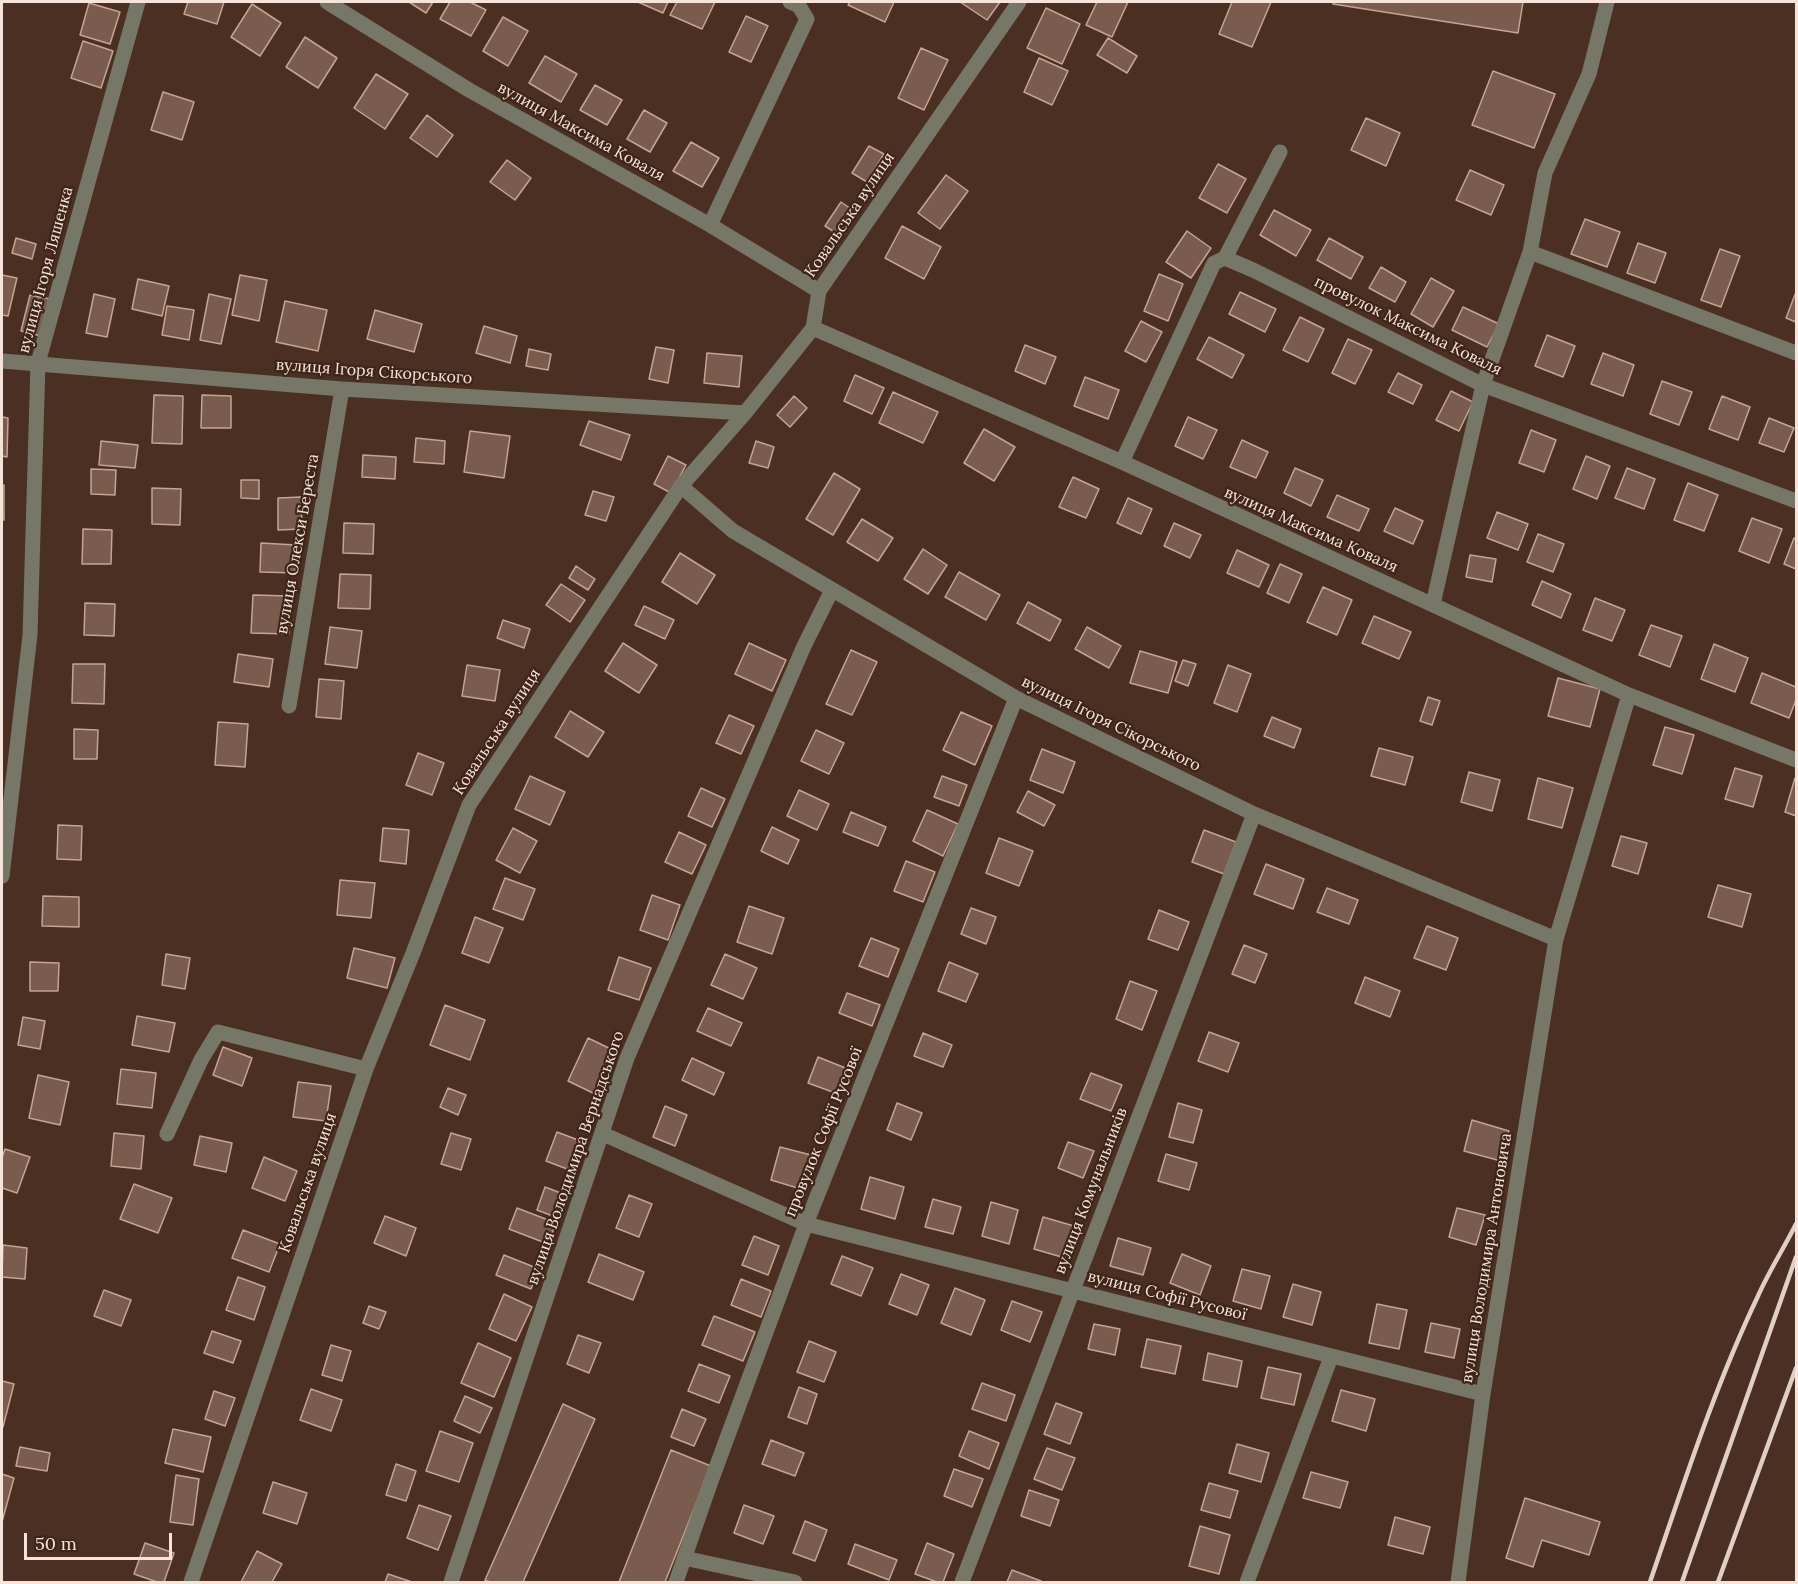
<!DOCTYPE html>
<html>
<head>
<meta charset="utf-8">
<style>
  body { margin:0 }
  #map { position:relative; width:1798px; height:1584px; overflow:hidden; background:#4a2f22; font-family:Lora,serif }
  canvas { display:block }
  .frame { position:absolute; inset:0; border:3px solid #f6e4db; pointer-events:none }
  .scale { position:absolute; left:24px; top:1533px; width:148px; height:27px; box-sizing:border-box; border:3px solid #f6e4db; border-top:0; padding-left:8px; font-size:18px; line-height:21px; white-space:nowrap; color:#f6e4db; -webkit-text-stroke:4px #3f2518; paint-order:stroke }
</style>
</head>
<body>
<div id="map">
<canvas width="1798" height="1584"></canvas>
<div class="frame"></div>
<div class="scale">50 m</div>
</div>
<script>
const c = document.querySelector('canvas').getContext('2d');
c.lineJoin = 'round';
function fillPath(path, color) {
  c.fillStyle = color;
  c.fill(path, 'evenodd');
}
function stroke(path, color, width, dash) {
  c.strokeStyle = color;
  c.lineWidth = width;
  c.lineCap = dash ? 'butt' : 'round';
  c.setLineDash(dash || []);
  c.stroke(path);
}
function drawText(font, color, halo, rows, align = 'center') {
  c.font = font + ' Lora,serif';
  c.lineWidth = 4.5;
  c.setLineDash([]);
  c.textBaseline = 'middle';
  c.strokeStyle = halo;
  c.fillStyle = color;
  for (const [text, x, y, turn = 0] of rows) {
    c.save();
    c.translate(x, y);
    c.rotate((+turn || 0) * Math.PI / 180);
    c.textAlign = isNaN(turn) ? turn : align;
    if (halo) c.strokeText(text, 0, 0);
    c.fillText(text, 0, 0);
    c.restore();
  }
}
const building = new Path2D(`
  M188,2H224L217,24L184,14Z
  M409,2H433L426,13Z
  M450,2H470L486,10L471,36L440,19Z
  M638,2H668L663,13Z
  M677,2H715L702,29L670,15Z
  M850,2H894L885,22L848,5Z
  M960,2H1000L987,20Z
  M1097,2H1128L1112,37L1086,25Z
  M1232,2H1271L1252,47L1219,34Z
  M1333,2H1523L1518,33L1333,4Z
  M89,3L120,12L110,44L80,35Z
  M252,4L281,23L260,56L231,37Z
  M1046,8L1080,24L1062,64L1027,48Z
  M746,16L768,26L751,62L729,52Z
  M503,17L528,31L508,66L483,51Z
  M305,37L337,58L318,88L286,67Z
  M1108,38L1137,56L1127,73L1097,55Z
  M83,41L113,51L101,88L71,78Z
  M921,48L948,60L924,110L898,98Z
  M545,56L577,74L561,102L529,83Z
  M1039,58L1068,71L1052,105L1024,92Z
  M1493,71L1555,94L1534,148L1472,125Z
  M376,74L408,94L385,129L354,108Z
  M595,85L622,100L607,125L580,110Z
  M163,92L194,102L182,140L151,130Z
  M644,110L667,123L650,152L627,139Z
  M427,115L453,135L437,157L410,138Z
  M1366,118L1400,133L1386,166L1351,150Z
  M691,142L719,158L702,187L673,171Z
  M869,146L884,154L867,182L852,173Z
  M507,160L531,178L515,200L490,182Z
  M1218,164L1246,179L1227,213L1199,198Z
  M1470,170L1504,185L1491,215L1456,200Z
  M946,175L968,191L940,229L918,213Z
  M841,202L854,211L839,235L825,226Z
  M1274,210L1311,230L1296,256L1260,235Z
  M1585,219L1620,232L1607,267L1571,254Z
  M902,226L941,247L924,279L885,258Z
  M1187,231L1211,248L1191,278L1166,262Z
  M16,238L36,244L32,259L12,253Z
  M1329,238L1363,257L1351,279L1317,260Z
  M1638,243L1666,253L1655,283L1627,273Z
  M1720,249L1740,256L1721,307L1701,300Z
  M1381,267L1406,282L1395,302L1369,288Z
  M1159,274L1183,284L1168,321L1144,311Z
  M2,275L17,278L8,316L2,315Z
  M240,275L267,280L259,321L232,315Z
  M1431,278L1454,291L1433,327L1411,314Z
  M138,279L169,286L162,316L132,309Z
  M1240,292L1276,309L1265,332L1229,314Z
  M1796,292V322L1786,318Z
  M94,294L115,299L107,337L86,333Z
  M209,294L231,299L221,344L200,340Z
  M30,295L50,299L41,336L21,331Z
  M285,301L327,310L318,351L276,342Z
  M167,306L194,310L189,340L162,335Z
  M1463,307L1499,324L1487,347L1452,330Z
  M375,310L422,324L414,352L367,339Z
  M1300,317L1324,329L1308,362L1283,350Z
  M1141,321L1162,332L1146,362L1125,351Z
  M484,326L517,336L510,363L476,353Z
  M1547,335L1575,346L1563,377L1535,366Z
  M1209,337L1244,355L1232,378L1197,359Z
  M1348,339L1372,350L1355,384L1332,373Z
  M1025,345L1056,357L1045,384L1015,371Z
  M656,347L674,350L668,383L649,379Z
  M529,349L551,354L548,370L526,366Z
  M707,353L742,356L739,387L704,383Z
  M1603,353L1634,365L1623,396L1591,384Z
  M1398,373L1422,385L1413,404L1388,392Z
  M855,375L884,388L872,414L844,401Z
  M1085,377L1119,390L1108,419L1074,406Z
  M1662,381L1692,392L1679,425L1650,414Z
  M1451,391L1473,402L1459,431L1436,420Z
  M893,392L938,412L923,443L879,423Z
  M154,395L183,396L182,444L152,443Z
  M202,395L231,396V428H201Z
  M794,396L807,408L790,427L777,415Z
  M1722,396L1750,407L1738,440L1709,429Z
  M2,417L8,418L7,457L2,456Z
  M1188,417L1217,430L1203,459L1175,446Z
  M1769,418L1794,428L1784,452L1759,443Z
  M589,421L630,435L621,460L580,445Z
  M984,429L1015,447L994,481L964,463Z
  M1531,430L1556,440L1544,472L1519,463Z
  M470,431L510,436L504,478L464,472Z
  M416,438L445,441L444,464L414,462Z
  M1242,440L1268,452L1256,478L1230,467Z
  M101,441L138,445L135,468L99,465Z
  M756,441L774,447L768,468L749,463Z
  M363,455L396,457L395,479L362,477Z
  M668,456L686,465L671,493L654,484Z
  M1586,456L1610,466L1597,499L1573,489Z
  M1295,468L1323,480L1311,506L1284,493Z
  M1627,468L1655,479L1644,509L1615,498Z
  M91,469L116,470L115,495L91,494Z
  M834,473L860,489L833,535L806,519Z
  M1073,477L1099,489L1086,518L1059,507Z
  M241,480H259V499L241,498Z
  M1688,483L1718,495L1704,531L1674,520Z
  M2,485H4V520H2Z
  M152,488L181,489L180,525L152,524Z
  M593,491L614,497L606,521L585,515Z
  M1337,495L1369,509L1359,531L1327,517Z
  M301,497L302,529L278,530V498Z
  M1128,498L1152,509L1141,534L1117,523Z
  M1395,508L1423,521L1413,544L1384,531Z
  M1497,512L1528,524L1518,550L1487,538Z
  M1752,518L1782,529L1769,563L1739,551Z
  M862,519L893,538L878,561L847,542Z
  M344,523L374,524L373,554L343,553Z
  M1174,523L1201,535L1190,558L1164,546Z
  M83,529L112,530L111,564H82Z
  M1538,534L1564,544L1553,572L1527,562Z
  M1794,538L1796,539V569L1784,564Z
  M261,543L296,545L295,573L260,572Z
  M923,549L947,565L928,594L904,579Z
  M1237,550L1269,565L1259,587L1227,573Z
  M680,553L715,575L697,604L662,582Z
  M1470,555L1496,559L1492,582L1466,577Z
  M1280,564L1302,574L1289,603L1267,593Z
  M576,566L595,579L588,590L569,578Z
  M959,572L1000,595L986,620L945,597Z
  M340,574L371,575L370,609L338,608Z
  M1542,581L1571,594L1561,618L1532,605Z
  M561,584L585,600L570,622L546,605Z
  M1323,587L1352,600L1337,635L1307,622Z
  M253,595L290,596L289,634L251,633Z
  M1595,598L1625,610L1612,641L1583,630Z
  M1028,602L1061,620L1050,641L1017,623Z
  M85,603L115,604L114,636L84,635Z
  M644,606L674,620L665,639L635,625Z
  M1374,616L1411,632L1399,659L1362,643Z
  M503,620L530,629L524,648L497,638Z
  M1651,625L1682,636L1670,667L1639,655Z
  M330,627L362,631L357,668L325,664Z
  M1087,627L1121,646L1109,668L1075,649Z
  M623,643L657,665L639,693L605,671Z
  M749,643L786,660L772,691L735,674Z
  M1714,644L1748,658L1735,692L1701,679Z
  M851,650L877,662L852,715L826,704Z
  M1140,651L1177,662L1168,693L1130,683Z
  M238,654L273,659L269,687L234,682Z
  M1183,660L1196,664L1188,686L1175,681Z
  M73,664H105L104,704L72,703Z
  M467,665L500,670L495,701L462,696Z
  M1228,665L1251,674L1237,712L1214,703Z
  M1762,673L1796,687V700L1789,718L1751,703Z
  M1558,678L1600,689L1590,727L1548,716Z
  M319,679L344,681L341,719L316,717Z
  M1428,697L1440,701L1432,725L1420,721Z
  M570,711L604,732L588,757L555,737Z
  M961,712L992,726L975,765L943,750Z
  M729,715L754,726L741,754L716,743Z
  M1272,717L1301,729L1294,748L1264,736Z
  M218,722L248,724L245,767L215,765Z
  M1665,727L1694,735L1682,774L1653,765Z
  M74,729L98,730L97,759H74Z
  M816,730L844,743L829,774L801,761Z
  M1379,748L1413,757L1405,785L1371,776Z
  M1042,749L1075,762L1063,793L1030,780Z
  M418,753L444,763L432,795L406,785Z
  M1735,768L1762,776L1753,807L1725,799Z
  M1469,772L1500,780L1492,811L1461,802Z
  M530,776L565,792L550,825L515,809Z
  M942,776L967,785L959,806L934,797Z
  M1538,778L1573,788L1562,828L1528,819Z
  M1795,778L1796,779V816L1785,812Z
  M701,788L725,799L712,827L688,816Z
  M799,790L829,804L817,830L787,816Z
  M1028,791L1055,805L1044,826L1017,812Z
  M927,810L958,824L943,856L913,841Z
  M851,812L886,827L878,846L843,832Z
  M58,825L82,826L81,860L57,859Z
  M772,827L799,840L788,864L761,851Z
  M383,828L409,830L406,864L380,861Z
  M513,828L537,841L520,873L496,860Z
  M1204,830L1236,842L1224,874L1192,862Z
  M679,832L706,845L692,874L665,862Z
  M1621,836L1647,843L1638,874L1612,866Z
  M999,838L1033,851L1019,886L986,873Z
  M906,861L935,872L923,902L894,891Z
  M1266,864L1304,879L1293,909L1254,894Z
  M505,878L535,889L523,920L493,909Z
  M340,880L375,883L371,918L337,915Z
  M1718,885L1751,894L1742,927L1708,917Z
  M1327,888L1358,900L1349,924L1317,912Z
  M652,895L680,905L668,940L640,930Z
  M43,896L79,897V927L42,926Z
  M749,906L784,918L772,954L737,942Z
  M971,908L996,917L986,944L961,934Z
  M1159,910L1189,922L1178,950L1148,939Z
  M475,917L503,928L489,963L462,953Z
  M1427,926L1458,938L1446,970L1414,958Z
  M871,938L899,949L888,977L859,966Z
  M1244,945L1267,954L1255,983L1232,974Z
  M354,948L395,958L387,988L347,978Z
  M166,954L190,958L185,989L162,985Z
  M725,954L757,968L743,999L711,985Z
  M619,957L651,968L639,1000L608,990Z
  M30,962L59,963L58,991H30Z
  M949,962L978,974L966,1002L938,991Z
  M1365,977L1400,991L1390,1017L1355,1003Z
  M1130,981L1157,991L1142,1030L1116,1019Z
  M847,993L880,1005L872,1026L839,1013Z
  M445,1005L485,1020L470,1060L430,1045Z
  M708,1008L742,1023L731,1046L697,1031Z
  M137,1016L175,1023L169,1052L132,1045Z
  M23,1017L45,1021L40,1049L18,1045Z
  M1209,1032L1239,1043L1228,1072L1198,1061Z
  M923,1033L952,1045L943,1067L914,1056Z
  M588,1038L615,1051L595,1094L568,1081Z
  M223,1047L252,1058L242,1086L213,1075Z
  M818,1057L848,1069L838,1094L808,1083Z
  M692,1058L724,1073L714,1095L682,1080Z
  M121,1069L156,1073L152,1108L117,1104Z
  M1091,1073L1122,1085L1111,1111L1080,1099Z
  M38,1075L69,1082L60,1125L29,1118Z
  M298,1082L331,1086L326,1121L293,1117Z
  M448,1088L466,1095L458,1115L440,1107Z
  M897,1103L922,1113L911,1140L887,1130Z
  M1178,1103L1202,1110L1193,1143L1169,1137Z
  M665,1106L687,1115L675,1146L653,1137Z
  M1472,1120L1509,1131L1501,1161L1464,1151Z
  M557,1132L586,1143L575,1172L546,1161Z
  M114,1133L144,1136L141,1169L111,1166Z
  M451,1133L471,1139L461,1170L441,1164Z
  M200,1136L232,1143L226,1172L194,1165Z
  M1068,1142L1094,1151L1083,1178L1058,1168Z
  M780,1147L811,1155L801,1189L771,1180Z
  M5,1149L30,1157L17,1193L2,1188V1158Z
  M1166,1154L1197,1163L1189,1190L1158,1181Z
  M264,1157L297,1171L285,1201L252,1188Z
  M870,1177L904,1187L895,1219L861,1209Z
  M134,1184L172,1198L158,1233L120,1219Z
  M545,1187L566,1195L558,1218L537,1210Z
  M629,1195L652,1204L639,1237L616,1228Z
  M933,1199L961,1207L953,1234L925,1227Z
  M991,1202L1018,1210L1009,1244L982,1236Z
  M517,1208L556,1223L548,1244L509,1229Z
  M1457,1208L1485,1215L1476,1245L1449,1237Z
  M385,1216L416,1228L406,1256L374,1243Z
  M1043,1217L1074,1226L1065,1258L1034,1249Z
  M243,1230L280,1244L269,1272L232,1258Z
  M754,1236L779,1246L768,1275L742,1265Z
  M1118,1238L1151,1248L1143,1275L1110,1266Z
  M3,1245L27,1248L25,1279L2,1277Z
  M599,1254L644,1272L633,1300L588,1282Z
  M1182,1254L1211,1266L1200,1295L1170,1283Z
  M504,1255L539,1269L531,1289L496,1275Z
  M842,1256L873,1268L861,1296L831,1284Z
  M1242,1269L1270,1276L1261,1309L1233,1301Z
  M901,1274L929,1285L917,1315L889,1304Z
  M238,1277L265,1287L254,1320L226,1310Z
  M741,1279L771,1291L761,1317L731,1305Z
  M1293,1284L1321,1292L1312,1325L1283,1317Z
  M955,1288L985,1300L971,1335L941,1323Z
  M104,1290L131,1300L121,1326L94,1316Z
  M504,1294L532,1307L516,1341L489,1329Z
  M1012,1301L1042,1312L1030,1342L1001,1330Z
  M1377,1304L1407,1310L1399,1349L1369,1343Z
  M369,1306L386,1312L379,1329L363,1323Z
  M714,1316L755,1332L743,1361L702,1345Z
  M1431,1323L1460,1329L1454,1358L1425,1352Z
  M1094,1324L1120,1329L1115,1355L1088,1349Z
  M212,1331L241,1341L233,1363L204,1353Z
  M578,1335L601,1343L589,1373L567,1364Z
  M1147,1339L1181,1346L1175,1374L1141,1367Z
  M809,1341L836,1352L824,1382L797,1372Z
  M478,1343L511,1358L494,1397L461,1383Z
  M331,1345L351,1351L342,1381L322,1375Z
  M1208,1353L1242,1361L1237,1387L1203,1380Z
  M699,1364L730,1376L719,1403L688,1391Z
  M1268,1367L1301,1374L1294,1405L1261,1398Z
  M2,1381L14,1384L3,1427H2Z
  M982,1383L1015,1395L1006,1421L972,1409Z
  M799,1387L817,1394L807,1424L788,1417Z
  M311,1389L342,1400L331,1431L300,1420Z
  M1341,1390L1375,1399L1366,1431L1332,1421Z
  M214,1391L235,1398L225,1426L205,1419Z
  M465,1396L492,1408L480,1433L454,1421Z
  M1056,1403L1082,1413L1070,1444L1044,1434Z
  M563,1404L595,1419L523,1582H490L485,1580Z
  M682,1409L706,1419L694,1446L671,1437Z
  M173,1429L211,1437L203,1472L165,1463Z
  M440,1431L473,1443L459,1482L426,1471Z
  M969,1431L999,1443L989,1469L959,1456Z
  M771,1440L804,1453L795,1476L762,1464Z
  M1237,1444L1269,1453L1261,1482L1229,1473Z
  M20,1447L50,1453L47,1471L16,1466Z
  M1047,1448L1075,1458L1062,1490L1034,1479Z
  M671,1450L711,1466L665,1582H619Z
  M396,1464L416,1471L406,1501L386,1495Z
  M954,1469L983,1479L972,1507L944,1496Z
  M1311,1472L1348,1482L1340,1508L1303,1498Z
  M2,1474L14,1478L2,1522Z
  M176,1475L199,1479L193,1525L170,1522Z
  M273,1482L307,1493L297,1524L263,1513Z
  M1209,1483L1238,1491L1230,1518L1201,1510Z
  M1029,1490L1059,1500L1050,1526L1021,1516Z
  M1525,1498L1600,1522L1589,1555L1542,1540L1533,1567L1506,1558Z
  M419,1505L451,1516L438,1550L407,1538Z
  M744,1505L774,1516L763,1544L734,1533Z
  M1395,1517L1430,1527L1423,1554L1388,1545Z
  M805,1521L827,1530L815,1561L793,1553Z
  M1200,1526L1230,1535L1219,1574L1189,1566Z
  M145,1543L174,1553L164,1582H157L134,1574Z
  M927,1543L954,1554L943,1582H937L915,1574Z
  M855,1544L897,1560L889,1580L848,1564Z
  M257,1551L282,1564L272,1582H241Z
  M1012,1570L1041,1581L1040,1582H1007Z
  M388,1574L412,1582H385Z`);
const minor = new Path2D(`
  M327,2L469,90L710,225L819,291
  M710,225L807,19L799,6L790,2
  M1530,252L1545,173L1589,74L1607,2
  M1225,258L1280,152
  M813,328L1122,462L1629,695L1796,760
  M2,361L342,389L745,413
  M1122,462L1214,263L1225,258L1253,270L1483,385L1796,501
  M681,486L733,531L1016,698L1254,814L1556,939
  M1433,604L1483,385L1530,252L1796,353
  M289,706L342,389
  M2,876L30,635L38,363L138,2
  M167,1134L201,1060L218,1032L366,1069
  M603,1134L806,1224L1483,1394
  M684,1558L795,1582
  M191,1582L366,1069L413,953L469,805L681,486L745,413L813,328L819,291L1019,2
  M451,1582L627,1058L804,646L832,590
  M676,1582L710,1484L806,1224L1016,698
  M962,1582L1254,814
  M1247,1582L1331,1357
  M1458,1582L1483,1394L1556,939L1629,695`);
const rail = new Path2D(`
  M1650,1582C1683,1486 1714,1388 1758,1296C1769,1271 1784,1248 1796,1224
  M1682,1582L1796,1257
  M1718,1582L1796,1368`);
const streetNames = [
  ["вулиця Максима Коваля",581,132,29],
  ["Ковальська вулиця",850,215,-56],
  ["вулиця Ігоря Ляшенка",46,270,-75],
  ["провулок Максима Коваля",1408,326,26],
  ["вулиця Ігоря Сікорського",374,372,4],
  ["вулиця Максима Коваля",1311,530,24],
  ["вулиця Олекси Береста",298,544,-80],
  ["вулиця Ігоря Сікорського",1111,724,26],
  ["Ковальська вулиця",497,732,-57],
  ["провулок Софії Русової",824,1132,-68],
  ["вулиця Володимира Вернадського",576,1158,-71],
  ["Ковальська вулиця",308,1183,-71],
  ["вулиця Комунальників",1091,1191,-69],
  ["вулиця Володимира Антоновича",1487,1258,-81],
  ["вулиця Софії Русової",1167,1296,14]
];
fillPath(building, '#7a5c4e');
stroke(building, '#c5a494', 1.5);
stroke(minor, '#767766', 15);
stroke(rail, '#e1cec4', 4.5);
drawText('16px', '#f6e4db', '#3f2518', streetNames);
</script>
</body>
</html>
